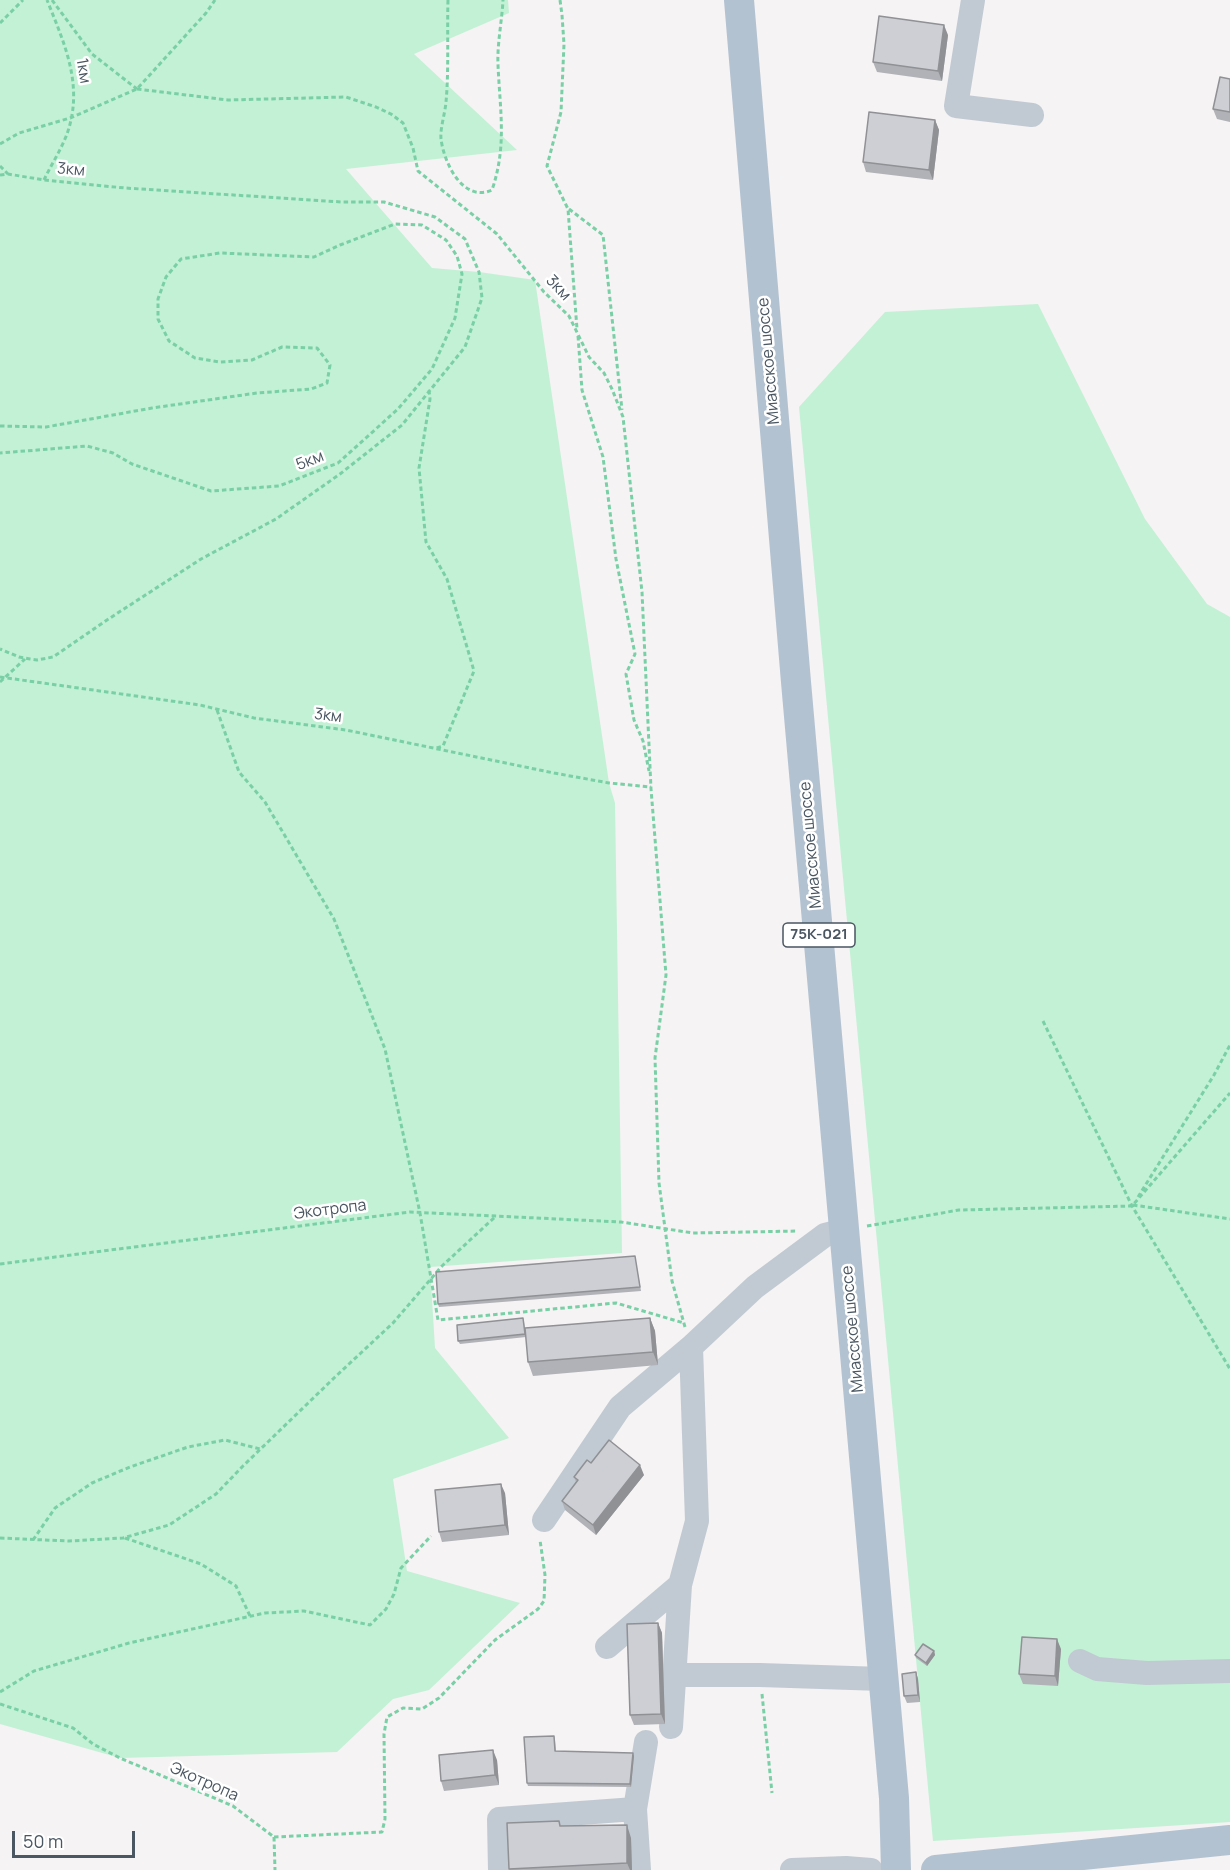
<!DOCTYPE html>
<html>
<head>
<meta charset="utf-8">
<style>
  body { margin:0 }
  #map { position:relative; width:1230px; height:1870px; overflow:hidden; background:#f5f3f3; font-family:Manrope,sans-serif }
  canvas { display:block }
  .scale { position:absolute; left:12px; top:1831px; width:123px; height:27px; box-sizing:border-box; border:3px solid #4a5661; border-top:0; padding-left:8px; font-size:18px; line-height:21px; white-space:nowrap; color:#4a5661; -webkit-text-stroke:4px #fff; paint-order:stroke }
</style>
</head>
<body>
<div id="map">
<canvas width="1230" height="1870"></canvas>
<div class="scale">50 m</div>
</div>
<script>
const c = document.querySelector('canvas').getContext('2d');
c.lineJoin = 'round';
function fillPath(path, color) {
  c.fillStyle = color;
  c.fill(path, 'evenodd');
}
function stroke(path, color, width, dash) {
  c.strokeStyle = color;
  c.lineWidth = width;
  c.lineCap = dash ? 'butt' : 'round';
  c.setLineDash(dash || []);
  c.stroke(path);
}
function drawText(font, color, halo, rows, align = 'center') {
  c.font = font + ' Manrope,sans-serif';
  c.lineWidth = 5;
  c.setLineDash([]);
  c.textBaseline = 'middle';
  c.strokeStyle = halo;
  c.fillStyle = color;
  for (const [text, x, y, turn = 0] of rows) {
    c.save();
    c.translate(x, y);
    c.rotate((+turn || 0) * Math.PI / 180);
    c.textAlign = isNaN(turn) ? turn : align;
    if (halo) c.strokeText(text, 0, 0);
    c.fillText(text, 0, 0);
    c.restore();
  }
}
const green = new Path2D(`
  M0,0H508L509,13L414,54L517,150L346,169L432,268L479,272L535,280L609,783L615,803L622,1253L430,1267L435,1348L509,1438L393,1479L407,1571L520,1603L429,1690L393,1699L337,1752L120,1758L0,1724Z
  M1038,304L1145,519L1207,604L1230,617V1822L933,1841L799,407L885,312Z`);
const path = new Path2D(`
  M52,0L92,54L137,89
  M448,0C447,34 449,69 446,102C445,114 440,128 441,139C444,163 463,203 492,190C507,146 500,111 498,65C497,44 502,21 503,0
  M560,0L562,15L564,44L561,112L547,166L568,209L577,329
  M0,23L23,0
  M137,89L228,100L346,97L376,107L391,114L403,123L413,148L418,171L497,234L544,292L569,316L589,357L604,373L612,389L623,417L642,592L651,789L666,975L655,1058L659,1183L672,1281L685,1327
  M0,144L19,133L70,118L137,89L206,13L215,0
  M0,166L8,174
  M0,175L8,174L44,180L125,188L342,202H384L435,217L465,239L479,272L482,298L465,347L402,425L340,474L276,519L201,559L110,618L53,657L37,660L30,659L19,657L0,649
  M44,180C51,165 61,150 67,134C84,86 65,45 47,0
  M569,209L603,235L622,410
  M578,336L582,390L603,457L616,559L635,654L626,674L634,720L643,741L649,771
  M429,390L430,399L419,468L426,542L447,579L474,671L443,746L436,748
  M0,426L46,427L152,408L257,393L311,389L327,383L330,365L317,348L282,347L252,360L220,362L195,358L169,341L158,319V299L166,277L181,259L220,253L314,257L340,245L395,224L422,225L446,240L457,256L462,274L455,318L432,369L398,409L338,463L279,486L211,491L132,464L113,453L87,446L0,453
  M0,677L200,705L254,718L346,730L554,773L609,783L651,787
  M0,682L25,659
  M217,710L239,772L265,802L334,919L385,1049L420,1213L438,1320L616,1303L684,1323
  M1043,1021L1132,1206L1230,1369
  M1138,1197L1214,1075L1230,1045
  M1133,1205L1230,1219
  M867,1226L959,1210L1132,1206L1230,1093
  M0,1264L410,1212L621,1222L693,1233L798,1231
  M0,1538L69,1541L123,1538L169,1525L216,1494L243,1466L334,1378L393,1323L442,1266L496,1216
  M125,1538L201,1564L236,1586L250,1616
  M33,1540L55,1508L92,1483L130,1467L188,1447L225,1440L260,1449
  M0,1692L34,1671L129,1643L265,1613L304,1611L370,1625L386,1609L394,1594L401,1568L431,1536
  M762,1694L772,1793
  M0,1704L73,1728L93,1744L120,1758L233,1806L274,1837
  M274,1837L382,1832L385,1819L384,1734L387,1717L403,1708L422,1709L439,1698L495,1640L538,1609L544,1601L545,1575L540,1540
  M274,1837L275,1870`);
const minor = new Path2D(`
  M973,0L956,106L1032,115
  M544,1520L620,1407L691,1347L755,1287L825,1235L845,1230
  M607,1647L680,1585L697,1521L691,1347
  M1080,1661L1097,1669L1147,1673L1230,1671
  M674,1675H760L882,1679
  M671,1727L680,1585
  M635,1809L646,1742
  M500,1870L499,1819L635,1809L639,1870
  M792,1870L846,1868L871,1870`);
const major = new Path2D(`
  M739,0L796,682L894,1798L896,1870
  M936,1870L1230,1840`);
const wall = new Path2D(`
  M948,35L942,81L877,72L873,62Z
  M1230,79V122L1217,119L1213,109Z
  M935,120L939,130L933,180L866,172L863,162Z
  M635,1256L641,1291L439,1307L438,1304Z
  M650,1318L655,1331L658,1365L533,1376L528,1362Z
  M524,1322L526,1337L460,1344L458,1341Z
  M591,1463L644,1475L596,1535L565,1510L562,1501L576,1482L574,1477Z
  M505,1493L509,1535L442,1542L439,1532Z
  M658,1623L662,1633L665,1724L634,1725L630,1715Z
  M1061,1649L1058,1686L1023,1684L1019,1674Z
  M934,1651L935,1655L927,1666L916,1658L915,1655Z
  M916,1672L918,1679L920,1702L907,1703L904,1696Z
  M554,1736L555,1740L556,1751L634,1756L631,1787L528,1786L527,1783Z
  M497,1760L499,1785L444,1791L441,1781Z
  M561,1826L631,1838L632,1870H509V1869Z`);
const shadedWall = new Path2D(`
  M944,25L948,35L942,81L938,71Z
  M935,120L939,130L933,180L929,170Z
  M650,1318L655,1331L658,1365L653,1352Z
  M640,1465L644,1475L596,1535L593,1525Z
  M501,1484L505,1493L509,1535L505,1525Z
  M658,1623L662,1633L665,1724L661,1714Z
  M1057,1639L1061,1649L1058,1686L1055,1676Z
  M934,1651L935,1655L927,1666L926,1663Z
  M916,1672L918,1679L920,1702L918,1695Z
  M493,1750L497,1760L499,1785L495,1775Z
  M633,1753L634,1756L631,1787L630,1784Z
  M627,1825L631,1838L632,1870H630L627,1863Z`);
const building = new Path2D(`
  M879,16L944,25L938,71L873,62Z
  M1220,77L1230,79V112L1213,109Z
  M869,112L935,120L929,170L863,162Z
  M635,1256L640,1287L438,1304L436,1272Z
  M523,1318L525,1334L458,1341L457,1325Z
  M650,1318L653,1352L528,1362L525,1328Z
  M609,1440L640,1465L593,1525L562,1501L578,1480L574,1477L587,1460L591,1463Z
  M501,1484L505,1525L439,1532L435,1490Z
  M658,1623L661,1714L630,1715L627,1624Z
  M1022,1637L1057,1639L1055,1676L1019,1674Z
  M923,1644L934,1651L926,1663L915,1655Z
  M916,1672L918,1695L904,1696L902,1674Z
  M554,1736L555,1751L633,1753L630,1784L527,1783L524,1737Z
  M493,1750L495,1775L441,1781L439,1755Z
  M559,1821L560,1826L627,1825V1863L509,1869L507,1823Z`);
const shields = [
  [819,935,72]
];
const shieldNames = [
  ["75К-021",819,935]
];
const streetNames = [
  ["1км",83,71,80],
  ["3км",71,170,5],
  ["3км",558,288,47],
  ["Миасское шоссе",769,361,-95],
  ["5км",310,461,-21],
  ["3км",328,716,7],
  ["Миасское шоссе",811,845,-95],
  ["Экотропа",330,1210,-7],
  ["Миасское шоссе",853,1329,-95],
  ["Экотропа",204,1782,24]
];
fillPath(green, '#c3f1d5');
stroke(path, '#7ad0a6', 3, [4.5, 3]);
stroke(minor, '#c1cad2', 24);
stroke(major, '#b3c2d1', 30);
fillPath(wall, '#b0b2b7');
fillPath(shadedWall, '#909195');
fillPath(building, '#cdcfd5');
stroke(building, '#909195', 1.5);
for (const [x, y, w] of shields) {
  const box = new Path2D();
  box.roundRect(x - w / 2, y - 12, w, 24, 4.5);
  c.fillStyle = '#fff';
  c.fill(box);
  stroke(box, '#4a5661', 1.5);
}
drawText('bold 15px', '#4a5661', null, shieldNames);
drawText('16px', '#4a5661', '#fff', streetNames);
</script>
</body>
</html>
